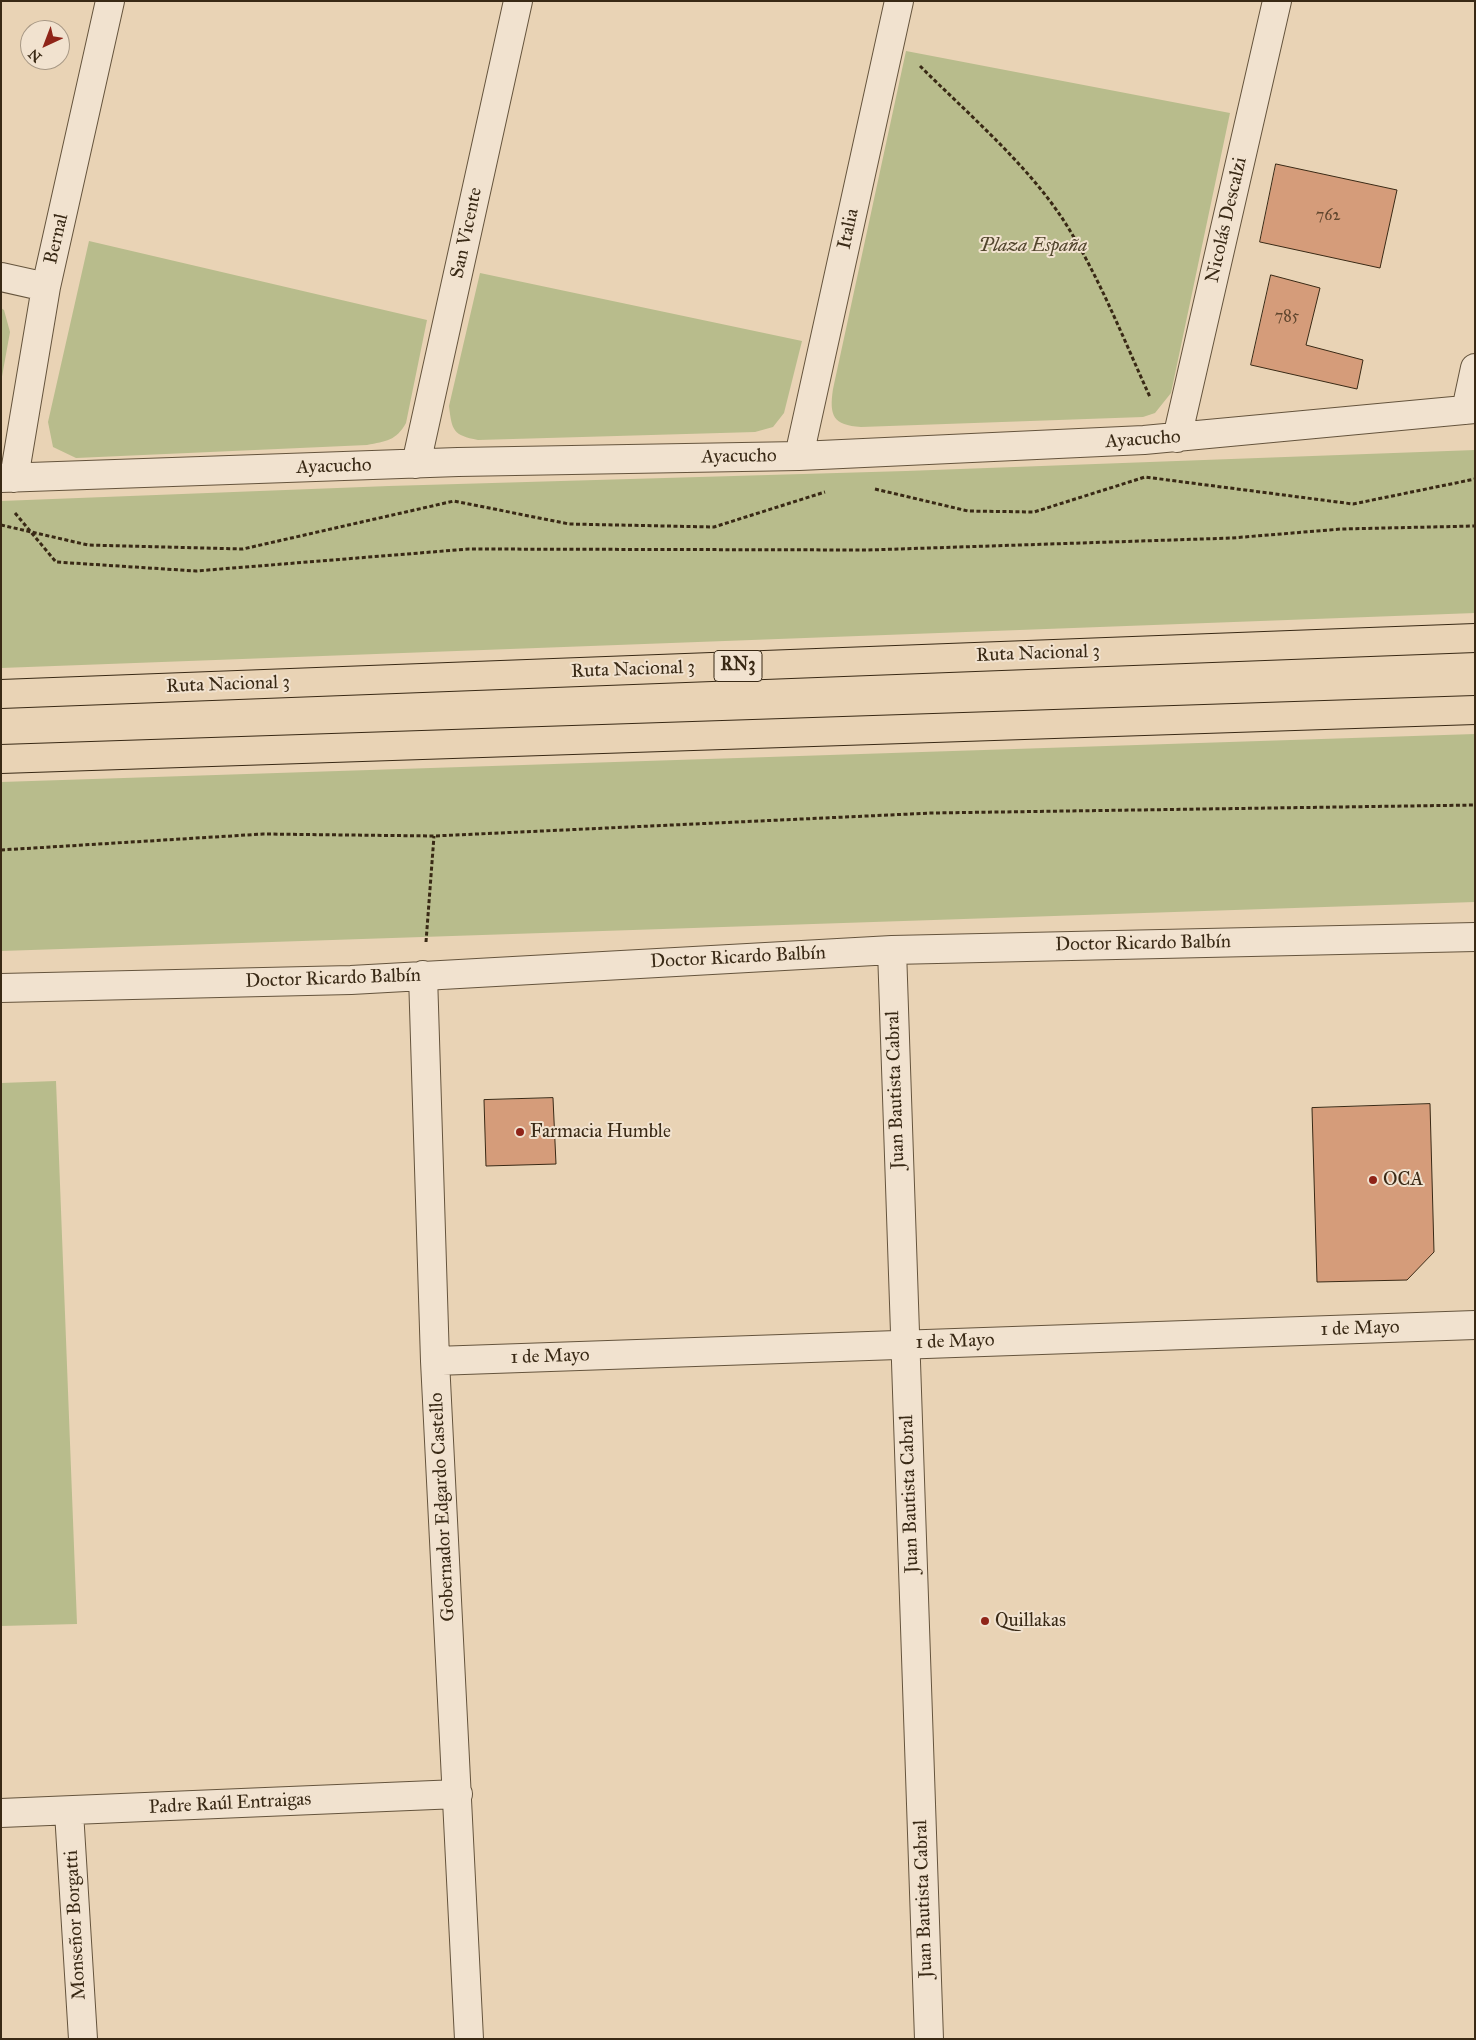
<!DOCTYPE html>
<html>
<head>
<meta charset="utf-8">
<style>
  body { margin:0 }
  #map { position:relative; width:1476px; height:2040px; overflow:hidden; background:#e9d3b5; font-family:"IM FELL Great Primer",serif }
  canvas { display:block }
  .frame { position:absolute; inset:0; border:2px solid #392915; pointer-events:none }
  .north { position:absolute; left:20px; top:20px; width:50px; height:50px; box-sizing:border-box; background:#f1e2cf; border:1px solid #a79885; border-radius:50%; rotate:223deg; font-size:14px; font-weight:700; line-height:20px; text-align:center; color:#392915 }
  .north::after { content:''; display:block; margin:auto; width:18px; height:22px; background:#8f2418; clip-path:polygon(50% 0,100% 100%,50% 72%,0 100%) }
</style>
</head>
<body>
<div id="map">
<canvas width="1476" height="2040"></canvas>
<div class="frame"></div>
<div class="north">N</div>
</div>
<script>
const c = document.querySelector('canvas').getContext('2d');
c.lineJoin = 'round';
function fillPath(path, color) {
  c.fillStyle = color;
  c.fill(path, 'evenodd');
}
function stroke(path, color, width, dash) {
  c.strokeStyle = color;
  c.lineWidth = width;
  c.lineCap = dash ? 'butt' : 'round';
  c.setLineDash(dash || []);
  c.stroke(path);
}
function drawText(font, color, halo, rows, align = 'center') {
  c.font = font + ' "IM FELL Great Primer",serif';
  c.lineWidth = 4;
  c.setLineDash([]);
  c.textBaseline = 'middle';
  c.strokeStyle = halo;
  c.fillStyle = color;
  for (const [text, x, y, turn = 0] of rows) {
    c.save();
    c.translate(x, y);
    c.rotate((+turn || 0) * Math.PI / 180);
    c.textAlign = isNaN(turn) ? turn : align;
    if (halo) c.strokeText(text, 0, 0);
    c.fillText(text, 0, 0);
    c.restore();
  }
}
const green = new Path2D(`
  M906,51L1230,113L1171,393L1155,413L1143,417L861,427C833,425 829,416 833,389Z
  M89,241L427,320L406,423C396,441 386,441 367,445L76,458L53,447L48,422Z
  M480,273L802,341L784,413L773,427L755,432L478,440C453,435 452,431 449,406Z
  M1,308L4,310L10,332L1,382Z
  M1475,450V613L1,668V501L389,486L906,471Z
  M1475,734V902L1,951V782Z
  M56,1081L77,1624L1,1626V1083Z`);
const building = new Path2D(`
  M1276,164L1397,190L1380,268L1260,242Z
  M1271,275L1320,288L1306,345L1363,360L1357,389L1251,365Z
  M553,1098L556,1164L486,1166L484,1100Z
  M1430,1104L1434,1252L1407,1280L1317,1282L1312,1108Z`);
const path = new Path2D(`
  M920,66C968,114 1027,164 1064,221C1099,276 1123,338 1150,397
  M875,489L968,511L1034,512L1145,477L1353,504L1475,479
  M15,513L56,562L196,571L469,549L868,550L1232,538L1341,529L1475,526
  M1,525L88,545L243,549L454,501L569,524L714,527L825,492
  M1,850L263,834L434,836L932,813L1475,805
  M426,942L434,836`);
const minor = new Path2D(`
  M1,277L46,287
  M1466,410L1475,368
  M1177,438L1277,1
  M799,456L899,1
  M416,464L518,1
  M1,478L458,462L799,456L1144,440L1475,409
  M14,478L46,287L110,1
  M892,950L929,2039
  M423,975L435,1361L469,2039
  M1,988L351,980L892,950L1475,937
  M435,1361L1475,1325
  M69,1812L83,2039
  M1,1813L458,1794`);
const highway = new Path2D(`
  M1,694L1475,638
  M1,759L1475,710`);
const markers = [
  [520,1132,5,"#8f2418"],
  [1373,1180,5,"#8f2418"],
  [985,1621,5,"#8f2418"]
];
const numberNames = [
  ["762",1328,216],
  ["785",1287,317]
];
const shields = [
  [738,666,48]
];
const shieldNames = [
  ["RN3",738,666]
];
const streetNames = [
  ["Nicolás Descalzi",1227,220,-77],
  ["Italia",849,229,-78],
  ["San Vicente",467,233,-78],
  ["Bernal",57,239,-77],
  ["Ayacucho",1143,440,-4],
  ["Ayacucho",739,457,-1],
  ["Ayacucho",334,467,-2],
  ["Ruta Nacional 3",1038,654,-2],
  ["Ruta Nacional 3",633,670,-2],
  ["Ruta Nacional 3",228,685,-2],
  ["Doctor Ricardo Balbín",1143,944,-1],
  ["Doctor Ricardo Balbín",738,958,-3],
  ["Doctor Ricardo Balbín",333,979,-2],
  ["Juan Bautista Cabral",896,1090,-92],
  ["1 de Mayo",1360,1329,-2],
  ["1 de Mayo",955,1342,-2],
  ["1 de Mayo",550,1357,-2],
  ["Juan Bautista Cabral",910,1494,-92],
  ["Gobernador Edgardo Castello",443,1507,-93],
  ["Padre Raúl Entraigas",230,1804,-3],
  ["Juan Bautista Cabral",924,1899,-92],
  ["Monseñor Borgatti",76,1925,-93]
];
const parkNames = [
  ["Plaza España",1033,246]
];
const poiNames = [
  ["Farmacia Humble",530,1132],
  ["OCA",1383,1180],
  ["Quillakas",995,1621]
];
fillPath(green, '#b8bc8c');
fillPath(building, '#d59c7a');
stroke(building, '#392915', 1);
stroke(minor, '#65543d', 30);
stroke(highway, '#392915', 30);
stroke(path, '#392915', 3, [4, 2.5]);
stroke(minor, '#f1e2cf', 28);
stroke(highway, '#e9d3b5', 28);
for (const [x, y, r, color] of markers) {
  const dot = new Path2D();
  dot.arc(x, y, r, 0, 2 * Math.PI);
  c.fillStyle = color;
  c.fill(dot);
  stroke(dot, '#f1e2cf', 2);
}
drawText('16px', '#60462e', null, numberNames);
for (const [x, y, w] of shields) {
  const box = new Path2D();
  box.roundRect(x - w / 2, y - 15.5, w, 31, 4);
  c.fillStyle = '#f1e2cf';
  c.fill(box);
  stroke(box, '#392915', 1);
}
drawText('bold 18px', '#392915', null, shieldNames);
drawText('19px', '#392915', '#f1e2cf', streetNames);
drawText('italic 19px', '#52462d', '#f1e2cf', parkNames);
drawText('19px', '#392915', '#f1e2cf', poiNames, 'left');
</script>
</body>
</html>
